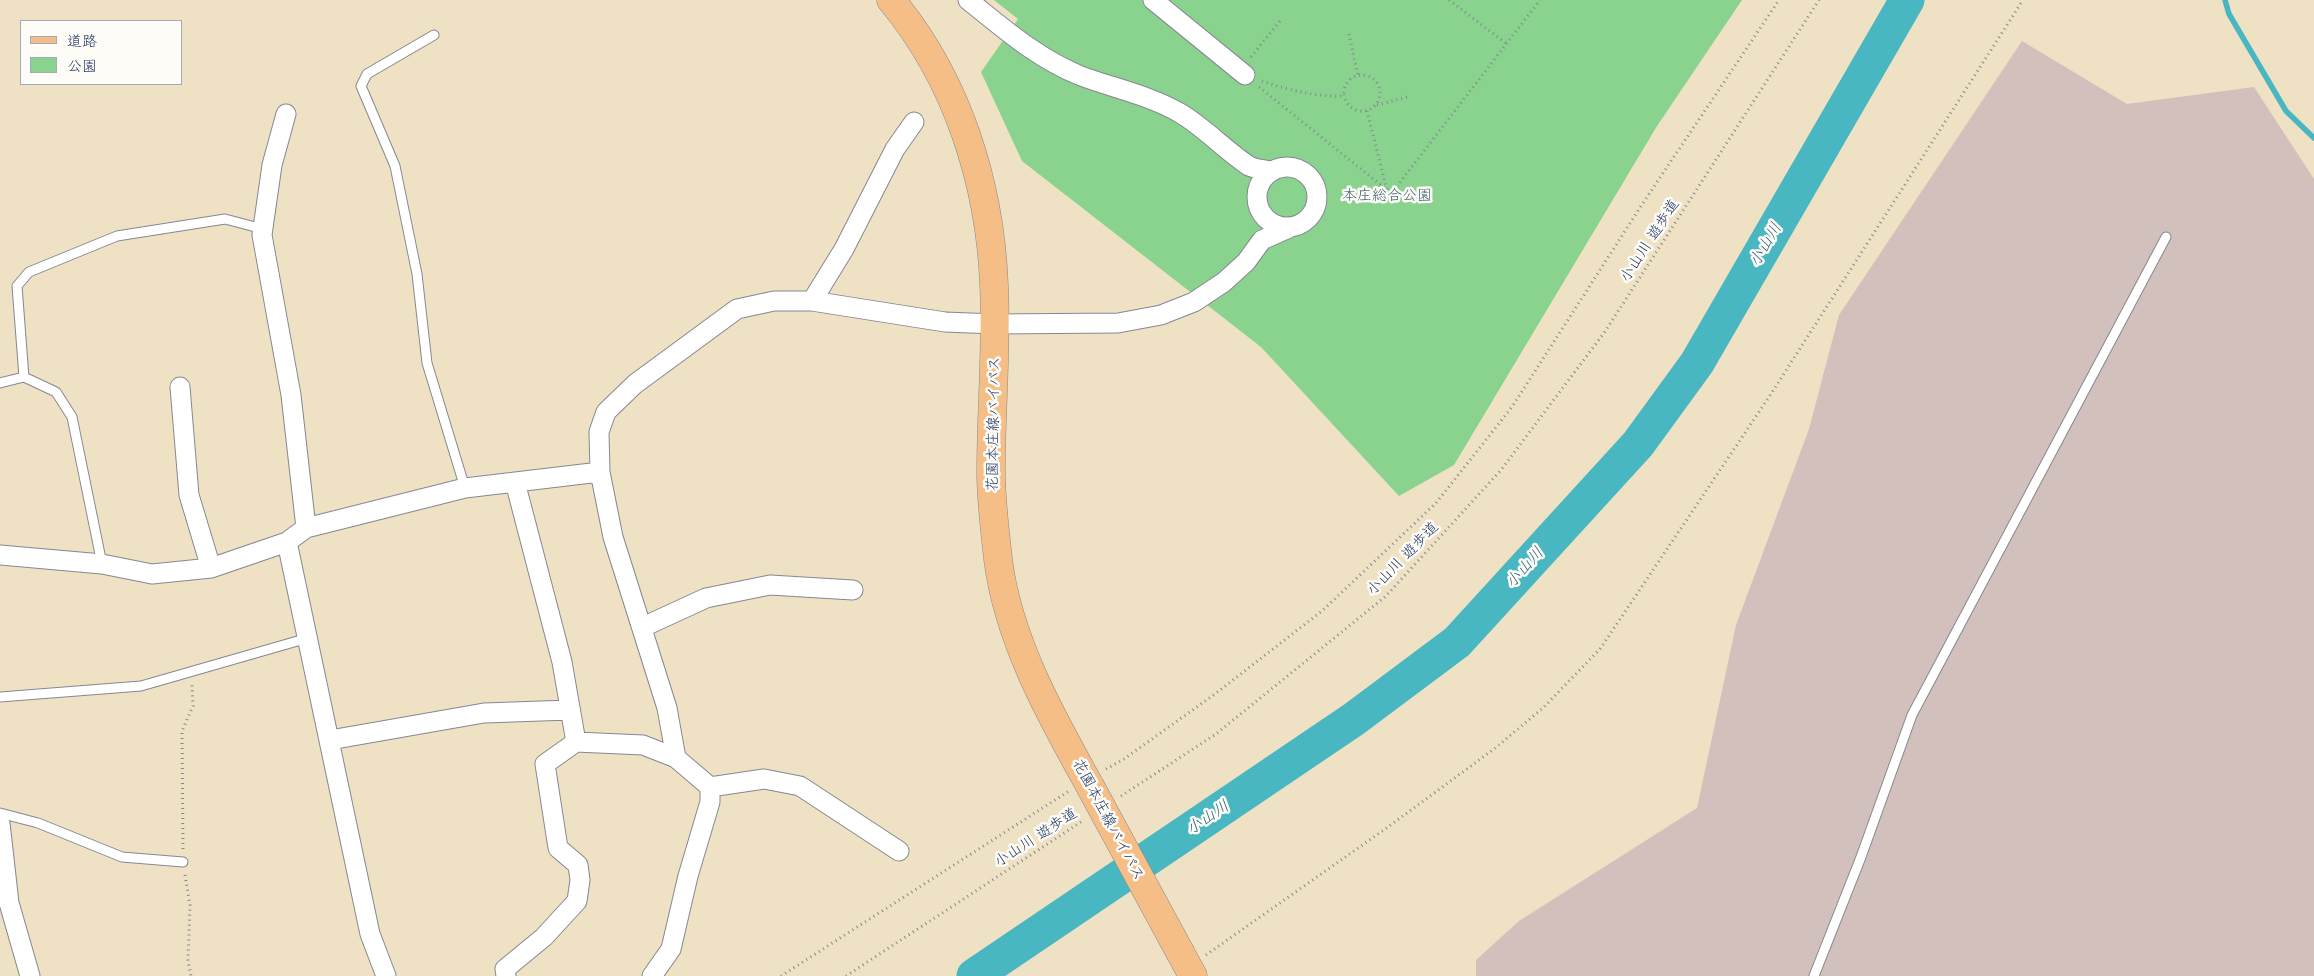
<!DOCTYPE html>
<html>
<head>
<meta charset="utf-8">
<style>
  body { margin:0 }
  #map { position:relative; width:2314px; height:976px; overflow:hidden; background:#efe1c3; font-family:"Shantell Sans","Klee One",sans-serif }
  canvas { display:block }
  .legend { position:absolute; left:20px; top:20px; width:162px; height:65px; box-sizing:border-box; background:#fdfcf7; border:1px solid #a3aaba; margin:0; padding:6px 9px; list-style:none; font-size:15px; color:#1b2f5e }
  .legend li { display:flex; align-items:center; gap:10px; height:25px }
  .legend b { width:25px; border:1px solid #a3aaba }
</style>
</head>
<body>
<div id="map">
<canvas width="2314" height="976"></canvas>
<ul class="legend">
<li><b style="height:6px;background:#f6be87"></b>道路</li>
<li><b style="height:14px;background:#89d38f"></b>公園</li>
</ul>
</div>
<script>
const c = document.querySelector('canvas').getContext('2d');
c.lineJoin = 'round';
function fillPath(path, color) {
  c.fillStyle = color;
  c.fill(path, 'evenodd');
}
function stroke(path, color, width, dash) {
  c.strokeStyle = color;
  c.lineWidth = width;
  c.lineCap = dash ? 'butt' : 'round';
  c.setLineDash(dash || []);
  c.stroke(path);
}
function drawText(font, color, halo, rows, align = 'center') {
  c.font = font + ' "Shantell Sans","Klee One",sans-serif';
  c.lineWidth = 5;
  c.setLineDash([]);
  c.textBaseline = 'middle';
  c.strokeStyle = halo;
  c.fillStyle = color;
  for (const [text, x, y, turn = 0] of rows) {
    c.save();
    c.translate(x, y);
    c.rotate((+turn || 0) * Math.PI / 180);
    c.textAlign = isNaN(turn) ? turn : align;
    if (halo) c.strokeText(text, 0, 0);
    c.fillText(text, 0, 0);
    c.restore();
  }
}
const industrial = new Path2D(`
  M2022,41L2127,104L2254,87L2314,179V976H1476V960L1519,921L1697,808L1736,625L1809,429L1839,315Z`);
const green = new Path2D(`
  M994,0H1742L1657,126L1454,465L1399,496L1261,347L1022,161L981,72L1018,19Z`);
const stream = new Path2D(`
  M2225,0L2229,14L2286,111L2314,138`);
const river = new Path2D(`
  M974,976L1354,719L1457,642L1638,444L1697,363L1907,0`);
const path = new Path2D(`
  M1449,0L1507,44
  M1349,34L1358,76
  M1251,57L1280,21
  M1344 93a18 18 0 1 1 36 0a18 18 0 1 1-36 0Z
  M1262,81C1288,90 1316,97 1344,96
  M1259,87L1387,190L1367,111
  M1377,105L1407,97
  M1387,190L1391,194L1540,0
  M1106,769L1124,759L1215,694L1322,611L1436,503L1512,407L1643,203L1779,0
  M1121,796L1216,734L1386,596L1501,470L1604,333L1819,0
  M183,849L182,731L193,706L192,685
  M185,875L190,905L188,960L191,976
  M1206,955L1388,827L1494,749L1543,708L1600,649L1769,397L2023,0
  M781,976L1069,791
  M846,976L1084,820`);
const lane = new Path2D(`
  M434,35L367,74L361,86L395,166L417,274L427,363L465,488
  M24,377L56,392L72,417L102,564
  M0,383L24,377L17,286L29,272L117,236L225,219L263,229
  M0,697L141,686L308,638
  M0,813L38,823L122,857L183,862
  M1814,976L1861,857L1912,715L2166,237`);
const street = new Path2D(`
  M968,0C1003,28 1038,59 1081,76C1113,88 1149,95 1180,113C1205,128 1225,150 1249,166C1255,169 1264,170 1271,171
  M1153,0L1245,75
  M286,114L272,165L262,235L291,395L306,528
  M1257 197a30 30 0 1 1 60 0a30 30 0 1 1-60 0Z
  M812,301L844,249L895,149L914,122
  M180,387L189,495L211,568
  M515,482L562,662L576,742L643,745L676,758
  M287,542L370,934L386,976
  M0,555L102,564L152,574L211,568L287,542L306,528L465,488L600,472
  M643,627L706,598L770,585L853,590
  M330,740L484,713L570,710
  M710,787L764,779L800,786L899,851
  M0,823L9,903L30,976
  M506,976L505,969L544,937L577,901L580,880L578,865L558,848L545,764L576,742
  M652,976L671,949L688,876L710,802V787L676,758L667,708L613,537L600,472L599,432L606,412L635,384L737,309L774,301H812L945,322L995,324L1118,323L1161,315L1194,302L1224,282L1246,262L1262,240L1289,228`);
const primary = new Path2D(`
  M891,0C957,79 990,183 994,285C997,347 991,409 991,472C991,500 995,531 998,559C1008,640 1051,716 1090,786
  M1181,954L1193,976`);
const primaryBridge = new Path2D(`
  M1090,786L1181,954`);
const parkNames = [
  ["本庄総合公園",1387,196]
];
const streetNames = [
  ["小山川 遊歩道",1650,241,-57],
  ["花園本庄線バイパス",994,424,-89],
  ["小山川 遊歩道",1403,559,-46],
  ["花園本庄線バイパス",1108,820,62],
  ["小山川 遊歩道",1036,838,-33]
];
const waterNames = [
  ["小山川",1766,245,-60],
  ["小山川",1525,568,-48],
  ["小山川",1208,818,-34]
];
fillPath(industrial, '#d1c0bc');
fillPath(green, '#89d38f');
stroke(stream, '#48b7c1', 5.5);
stroke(river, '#48b7c1', 35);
stroke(lane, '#858890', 11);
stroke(street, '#858890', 21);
stroke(primary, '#858890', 29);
stroke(path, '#858890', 3, [1, 4]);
stroke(lane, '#fff', 9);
stroke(street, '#fff', 19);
stroke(primary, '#f6be87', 28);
stroke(primaryBridge, '#858890', 29, []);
stroke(primaryBridge, '#f6be87', 28);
drawText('15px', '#3c606d', '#fdfcf7', parkNames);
drawText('15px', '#1b2f5e', '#fdfcf7', streetNames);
drawText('italic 16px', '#2b5f81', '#fdfcf7', waterNames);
</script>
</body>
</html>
